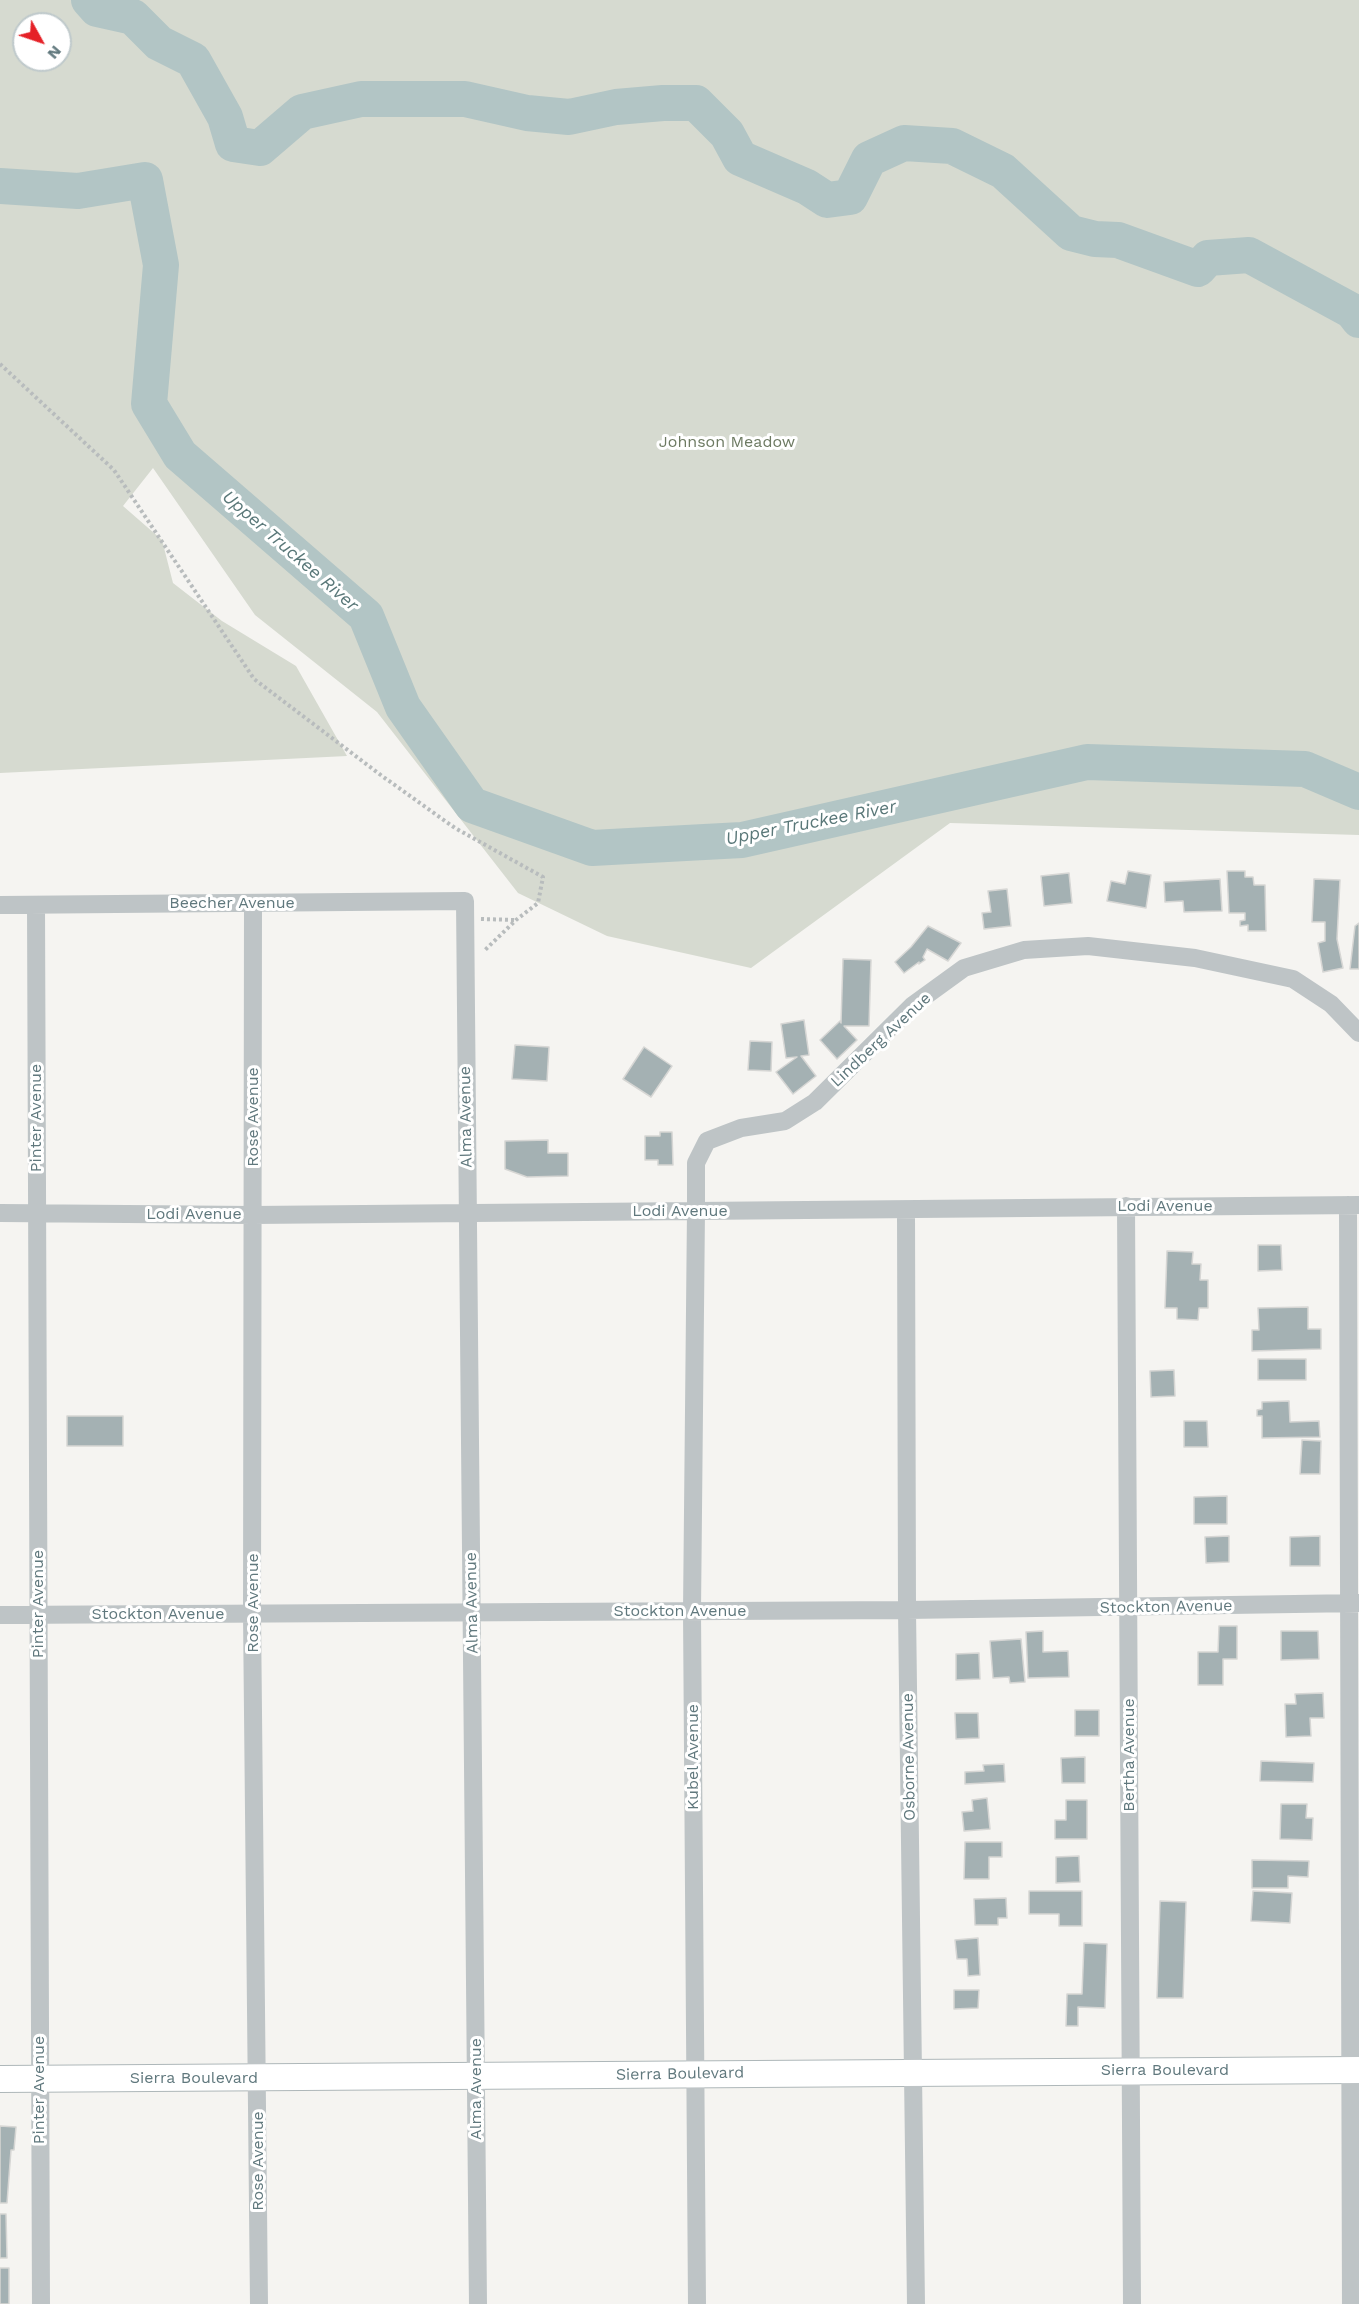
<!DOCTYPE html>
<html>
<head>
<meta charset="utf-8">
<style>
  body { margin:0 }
  #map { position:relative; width:1359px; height:2304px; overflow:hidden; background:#f5f4f1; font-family:"Work Sans",sans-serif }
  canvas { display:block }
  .north { position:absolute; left:12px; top:12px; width:60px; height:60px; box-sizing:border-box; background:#fff; border:2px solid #bfc9cb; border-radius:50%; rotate:130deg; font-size:16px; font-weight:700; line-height:24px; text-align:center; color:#60787d }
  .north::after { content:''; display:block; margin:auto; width:21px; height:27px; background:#e52127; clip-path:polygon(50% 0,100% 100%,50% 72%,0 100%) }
</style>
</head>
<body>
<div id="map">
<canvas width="1359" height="2304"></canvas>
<div class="north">N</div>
</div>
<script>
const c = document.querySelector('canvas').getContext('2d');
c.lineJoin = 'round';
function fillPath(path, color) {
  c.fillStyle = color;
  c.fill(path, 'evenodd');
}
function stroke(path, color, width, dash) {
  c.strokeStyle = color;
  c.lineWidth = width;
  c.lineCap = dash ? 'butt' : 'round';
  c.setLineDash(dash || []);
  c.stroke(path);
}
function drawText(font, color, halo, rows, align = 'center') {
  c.font = font + ' "Work Sans",sans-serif';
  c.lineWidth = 6;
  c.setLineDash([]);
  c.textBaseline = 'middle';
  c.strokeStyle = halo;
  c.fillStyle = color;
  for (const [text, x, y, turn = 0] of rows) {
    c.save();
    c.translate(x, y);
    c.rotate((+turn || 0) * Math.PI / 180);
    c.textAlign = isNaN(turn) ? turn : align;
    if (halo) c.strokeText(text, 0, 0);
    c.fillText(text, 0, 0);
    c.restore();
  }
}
const green = new Path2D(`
  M0,0H1359V835L950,823L751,968L607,936L518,893L377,712L255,615L153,468L123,506L162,540L173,583L222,621L296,666L347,756L0,773ZM24,24H60V60H24Z`);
const river = new Path2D(`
  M89,0L97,9L133,17L159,43L193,60L225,117L233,144L260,148L302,112L361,99H465L527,113L569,117L616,107L663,103H696L727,134L740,158L807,187L827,200L850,197L869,159L904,143L952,146L1003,171L1071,233L1095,239L1118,240L1198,269L1208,258L1249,255L1352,311L1359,320
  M0,186L78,191L145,180L161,265L149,404L180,455L366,616L403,707L472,805L592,848L742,840L1087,762L1305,769L1359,792`);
const building = new Path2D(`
  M1128,871L1151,875L1146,908L1107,901L1111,881L1125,884Z
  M1227,871H1245V877H1253L1254,885H1265L1266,931H1248V925L1240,926V921L1245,920V913H1229Z
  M1069,873L1072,903L1044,906L1041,876Z
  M1220,879L1222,911L1184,912L1183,901L1165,902L1164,882Z
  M1314,879L1340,880L1337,939L1343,968L1323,972L1318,943L1325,941V922H1312Z
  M1007,889L1011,926L984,929L982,913L991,912L988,891Z
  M1359,923V969H1350L1355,926Z
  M928,926L961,943L948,961L927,949L923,957L925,960L919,964V962L904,973L895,962L911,947Z
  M843,959L871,960L869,1026H844L857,1040L837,1059L820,1040L840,1021L841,1023Z
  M804,1020L809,1055L801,1056L816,1076L793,1094L776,1072L797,1057L786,1058L781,1024Z
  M750,1041L772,1042L771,1071L748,1070Z
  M515,1045L549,1047L547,1081L512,1079Z
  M644,1047L672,1066L651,1097L623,1079Z
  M660,1132H672L673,1165H658V1160H645V1136H660Z
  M548,1140V1153H568V1176L527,1177L505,1169V1141Z
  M1258,1245H1281L1282,1270L1258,1271Z
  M1167,1251L1193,1252L1192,1264H1201L1200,1280H1208V1308H1199L1198,1320L1177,1319V1308H1165Z
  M1308,1307V1329H1321V1349L1252,1351V1330H1259L1258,1308Z
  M1258,1359H1306V1380H1258Z
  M1174,1370L1175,1396L1151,1397L1150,1371Z
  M1289,1401L1290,1422L1319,1421L1320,1437L1262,1438V1416H1257V1410L1262,1409V1402Z
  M67,1416H123V1446H67Z
  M1184,1421H1207L1208,1447H1184Z
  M1302,1440L1321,1441L1320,1474H1300Z
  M1227,1496V1524H1194V1497Z
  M1229,1536V1562L1206,1563L1205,1537Z
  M1320,1536V1566H1290V1537Z
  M1219,1626H1237V1659H1223V1685H1198V1652H1218Z
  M1043,1631V1652L1068,1651L1069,1677L1028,1678L1026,1632Z
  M1281,1631H1318L1319,1659L1281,1660Z
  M1021,1639L1025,1682L1010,1683L1009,1677L993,1678L990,1641Z
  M979,1653L980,1679L956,1680V1654Z
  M1323,1693L1324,1718H1310L1311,1736L1286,1737L1285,1704H1296L1295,1694Z
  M1075,1710H1099V1736H1075Z
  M955,1713H978L979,1738L956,1739Z
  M1085,1757V1783H1062L1061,1758Z
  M1261,1761L1314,1763L1313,1782L1260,1781Z
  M1004,1764L1005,1782L965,1784V1772L984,1771L983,1765Z
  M987,1798L990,1829L964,1831L962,1812L973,1811L972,1800Z
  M1066,1800H1087V1839H1055V1820H1066Z
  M1281,1804H1307L1306,1818H1313L1312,1840L1280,1839Z
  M965,1842H1002V1857H989V1879H964Z
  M1079,1856L1080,1882L1056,1883V1857Z
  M1252,1860L1309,1861L1308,1877L1288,1876V1888H1252Z
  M1029,1891H1082V1926H1059V1914H1029Z
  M1253,1891L1292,1893L1290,1923L1251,1921Z
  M1006,1898L1007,1918H998V1925H975L974,1899Z
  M1160,1901L1186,1902L1183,1998H1157Z
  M978,1938L980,1975L968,1976L967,1959H957L955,1940Z
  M1084,1943L1107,1944L1105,2008L1078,2007V2026H1066L1067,1994H1082Z
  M954,1990H979L978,2008L954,2009Z
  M0,2126L16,2127L14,2150H11L7,2203H0Z
  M0,2214H6L7,2258H0Z
  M0,2268H9V2304H0Z`);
const path = new Path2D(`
  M0,364L114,470L254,679L382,776L455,828L543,877L538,903L516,920L484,951
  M481,919L515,920`);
const street = new Path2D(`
  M253,903L252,1614L259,2304
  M0,905L465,901L478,2304
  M36,905L41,2304
  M1348,1205L1351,2304
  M1126,1206L1132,2304
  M906,1210L907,1610L916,2304
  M0,1213L253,1215L1359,1205
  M0,1615L907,1610L1359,1603
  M697,2304L692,1611L696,1210V1163L707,1141L741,1128L785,1121L815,1102L913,1005L964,968L1024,950L1088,946L1195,958L1293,979L1331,1004L1359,1033`);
const secondary = new Path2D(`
  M0,2079L1359,2070`);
const parkNames = [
  ["Johnson Meadow",727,442]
];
const streetNames = [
  ["Beecher Avenue",232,903],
  ["Lindberg Avenue",881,1040,-43],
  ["Rose Avenue",253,1117,-90],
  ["Alma Avenue",466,1117,-91],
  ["Pinter Avenue",36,1118,-90],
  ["Lodi Avenue",1165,1206],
  ["Lodi Avenue",680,1211],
  ["Lodi Avenue",194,1214],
  ["Rose Avenue",253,1603,-90],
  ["Alma Avenue",472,1603,-91],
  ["Pinter Avenue",38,1604,-90],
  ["Stockton Avenue",1166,1607,-1],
  ["Stockton Avenue",680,1611],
  ["Stockton Avenue",158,1614],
  ["Bertha Avenue",1129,1755,-90],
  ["Kubel Avenue",693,1757,-90],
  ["Osborne Avenue",909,1757,-91],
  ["Sierra Boulevard",1165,2070],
  ["Sierra Boulevard",680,2074,-1],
  ["Sierra Boulevard",194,2078],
  ["Alma Avenue",476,2089,-90],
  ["Pinter Avenue",39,2090,-90],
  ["Rose Avenue",258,2161,-90]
];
const waterNames = [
  ["Upper Truckee River",290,551,41],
  ["Upper Truckee River",811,823,-11]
];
fillPath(green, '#d6dad0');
stroke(river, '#b2c5c5', 36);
fillPath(building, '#a4b1b3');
stroke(building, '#d6d6d4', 1.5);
stroke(secondary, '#aeb7b9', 28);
stroke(path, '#b8bcbd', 4, [3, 3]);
stroke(street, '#bec4c6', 18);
stroke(secondary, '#fff', 26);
drawText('16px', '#6d7a62', '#fff', parkNames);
drawText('16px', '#60787d', '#fff', streetNames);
drawText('italic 18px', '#5a7879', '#fff', waterNames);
</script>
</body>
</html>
